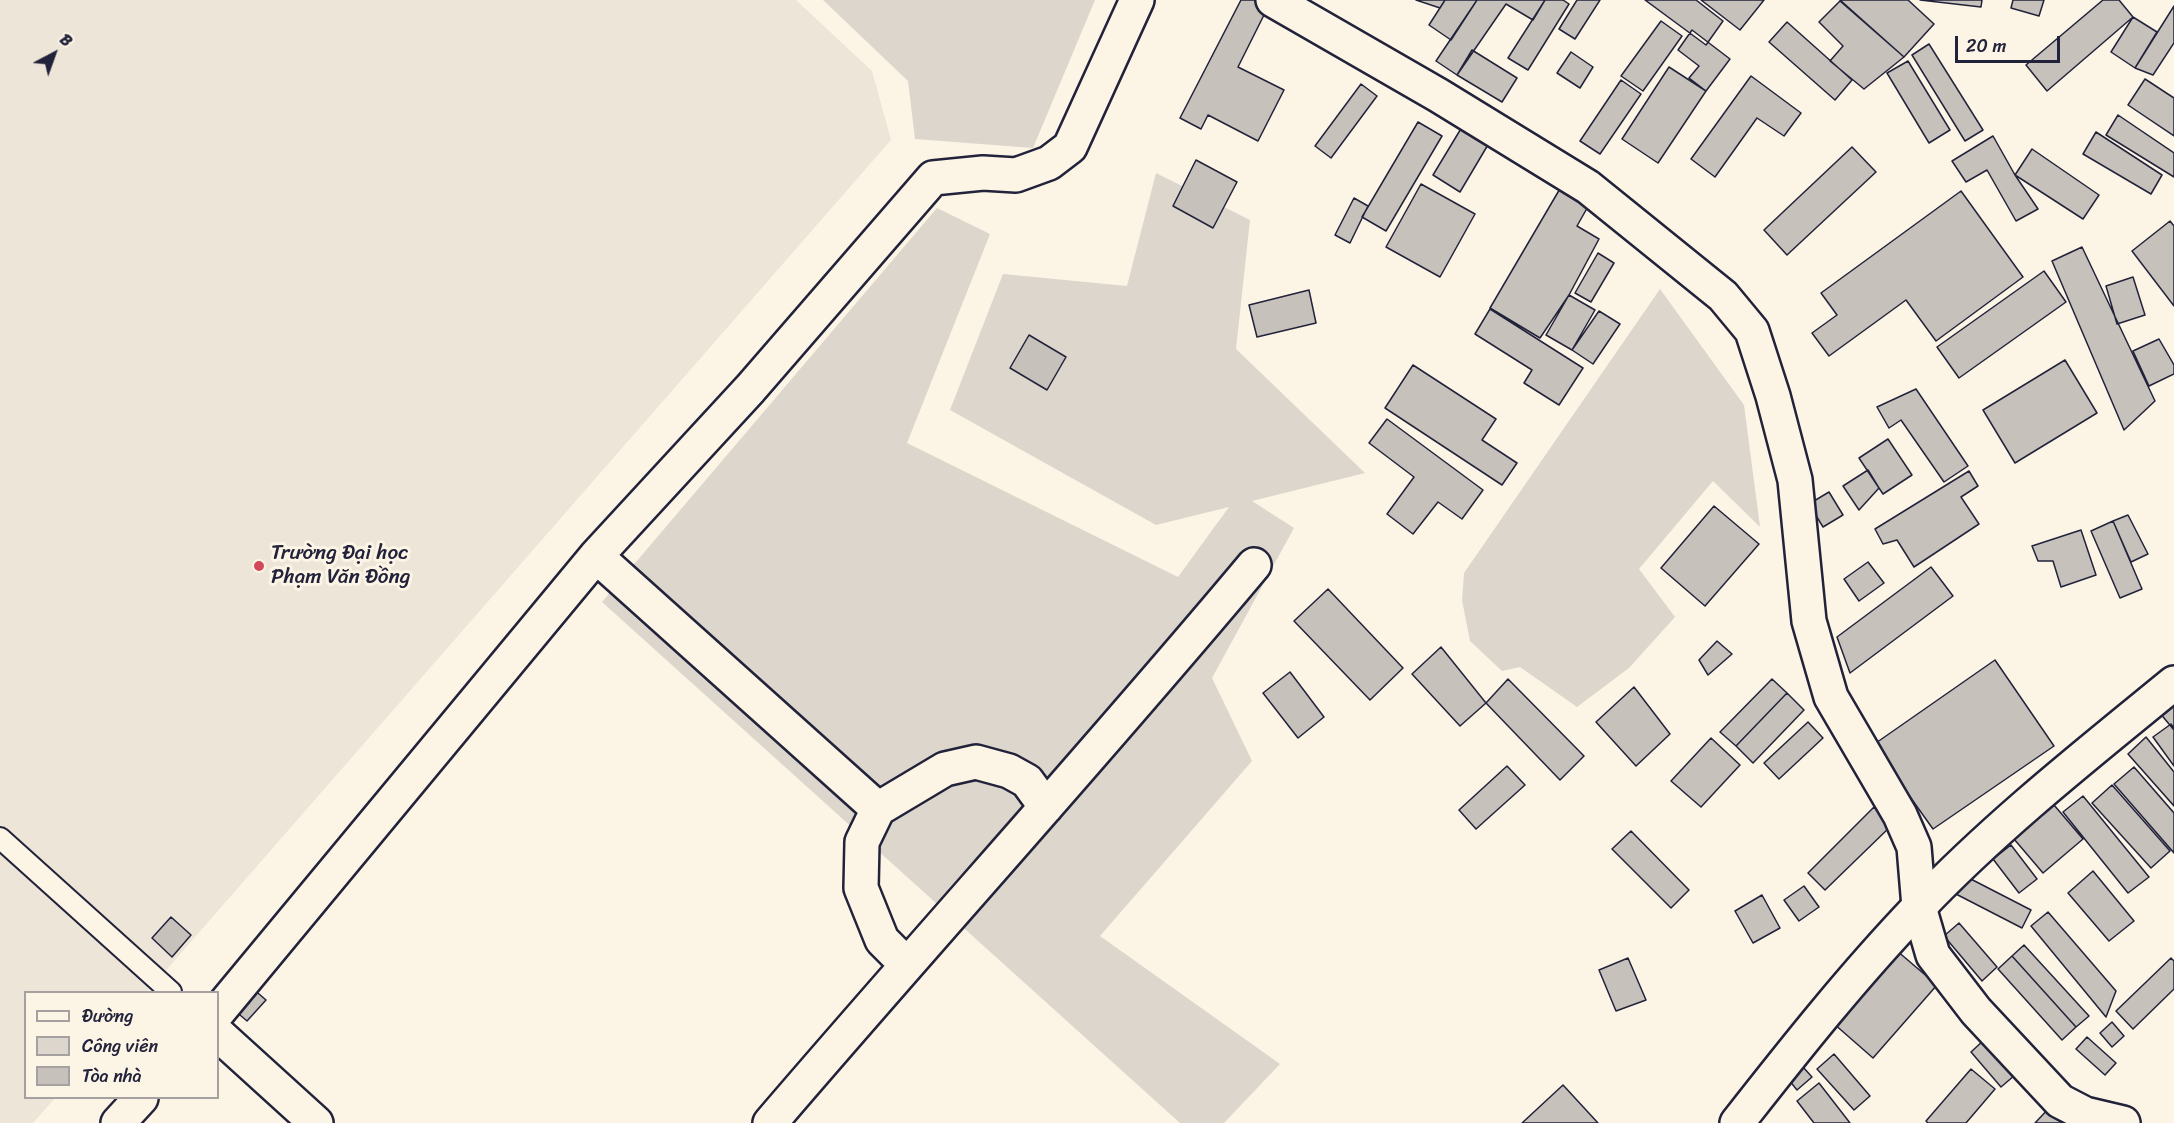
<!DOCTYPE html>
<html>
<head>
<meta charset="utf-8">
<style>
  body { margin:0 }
  #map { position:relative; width:2174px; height:1123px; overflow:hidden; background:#fcf5e5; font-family:Sriracha,sans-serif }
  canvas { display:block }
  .legend { position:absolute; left:24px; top:991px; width:195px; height:108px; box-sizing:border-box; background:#fcf5e5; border:2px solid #a5a1a1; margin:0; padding:8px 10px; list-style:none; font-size:18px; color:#22223b }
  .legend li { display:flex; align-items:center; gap:12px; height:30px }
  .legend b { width:30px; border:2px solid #a5a1a1 }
  .north { position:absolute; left:24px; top:24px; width:60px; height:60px; -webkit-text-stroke:4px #fcf5e5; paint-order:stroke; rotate:41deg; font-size:16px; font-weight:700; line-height:24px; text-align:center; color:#22223b }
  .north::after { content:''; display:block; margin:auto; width:21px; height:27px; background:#22223b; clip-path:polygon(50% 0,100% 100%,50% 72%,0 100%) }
  .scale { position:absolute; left:1955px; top:36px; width:105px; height:27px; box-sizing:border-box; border:3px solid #22223b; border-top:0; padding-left:8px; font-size:18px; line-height:21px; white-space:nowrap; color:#22223b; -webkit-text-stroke:4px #fcf5e5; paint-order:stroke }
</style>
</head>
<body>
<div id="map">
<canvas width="2174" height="1123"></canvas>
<ul class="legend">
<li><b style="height:8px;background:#fcf5e5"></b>Đường</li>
<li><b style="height:16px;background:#dcd6cc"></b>Công viên</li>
<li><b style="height:16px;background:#c6c1bb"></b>Tòa nhà</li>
</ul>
<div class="north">B</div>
<div class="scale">20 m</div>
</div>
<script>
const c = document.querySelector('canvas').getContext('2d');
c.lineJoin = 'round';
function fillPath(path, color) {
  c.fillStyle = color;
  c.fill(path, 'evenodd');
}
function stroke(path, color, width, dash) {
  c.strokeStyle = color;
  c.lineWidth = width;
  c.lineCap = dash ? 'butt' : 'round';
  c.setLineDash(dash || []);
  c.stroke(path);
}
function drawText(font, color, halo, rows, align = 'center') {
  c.font = font + ' Sriracha,sans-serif';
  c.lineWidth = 6;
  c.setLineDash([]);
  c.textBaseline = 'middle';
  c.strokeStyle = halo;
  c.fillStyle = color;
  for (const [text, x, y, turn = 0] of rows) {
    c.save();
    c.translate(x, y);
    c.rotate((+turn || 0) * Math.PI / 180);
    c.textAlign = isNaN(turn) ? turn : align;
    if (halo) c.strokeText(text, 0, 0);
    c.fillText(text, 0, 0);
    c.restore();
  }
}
const built = new Path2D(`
  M0,0H796L872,71L891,140L147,992H26V1098H55L33,1123H0Z`);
const green = new Path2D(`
  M823,0H1095L1033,148L915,139L908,81Z
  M1156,173L1250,220L1236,349L1365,473L1252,501L1294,528L1212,678L1252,761L1100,936L1280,1064L1224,1123H1180L602,602L937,208L990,234L907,443L1178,577L1229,507L1156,525L950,410L1003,274L1127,286Z
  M1660,289L1744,405L1760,527L1713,481L1639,569L1675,617L1629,668L1577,707L1520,667L1502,671L1470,641L1462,600L1464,573Z`);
const building = new Path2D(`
  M1241,0H1254L1268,7L1238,67L1284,90L1258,141L1208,115L1201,129L1180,118Z
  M1416,0H1445L1440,8Z
  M1445,0H1477L1451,40L1429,25Z
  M1477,0H1545L1533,20L1506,4L1457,75L1436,61Z
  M1545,0H1563L1569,4L1528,70L1508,58Z
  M1577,0H1600L1575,39L1559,29Z
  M1645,0H1696L1723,21L1706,45Z
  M1701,0H1764L1740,30Z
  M1908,0L1934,24L1904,57L1840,0Z
  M1920,0H1982L1981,7Z
  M2013,0H2044L2039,16L2011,8Z
  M2103,0H2119L2133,17L2047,91L2026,65Z
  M1840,1L1904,57L1864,89L1830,61L1843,46L1819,22Z
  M2174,6V43L2153,75L2135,68Z
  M2133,17L2157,32L2135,68L2111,52Z
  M1661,21L1682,36L1643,91L1621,76Z
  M1787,22L1852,80L1835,100L1769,42Z
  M1692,30L1730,59L1706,91L1689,78L1699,66L1678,50Z
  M1929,44L1983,130L1965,141L1912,55Z
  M1472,50L1517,78L1502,102L1457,75Z
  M1571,52L1593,67L1580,88L1557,73Z
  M1908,61L1950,130L1929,143L1887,73Z
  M1669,67L1706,91L1658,163L1622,139Z
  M1751,76L1801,113L1784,136L1757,118L1715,177L1691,159Z
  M2145,79L2174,98V136L2128,105Z
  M1621,80L1641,94L1600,154L1580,141Z
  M1361,84L1377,96L1331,158L1315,146Z
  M2118,115L2174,153V177L2106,135Z
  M1418,122L1442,136L1386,231L1362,217Z
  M1465,122L1492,138L1460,192L1433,175Z
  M2096,132L2162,175L2151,194L2083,154Z
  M1993,136L2015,175L2038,209L2016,221L1987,170L1966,182L1952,161Z
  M1852,147L1876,172L1787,255L1764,230Z
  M2032,149L2099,195L2083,219L2015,175Z
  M1196,160L1237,182L1213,228L1173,206Z
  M1421,184L1475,214L1440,277L1386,247Z
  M1561,187L1590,203L1577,226L1599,239L1569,295L1540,338L1490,308Z
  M1961,191L2023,277L1936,341L1906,300L1829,356L1812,333L1837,315L1821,293Z
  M1354,198L1368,206L1350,243L1335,235Z
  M2170,221L2174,226V306L2132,251Z
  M2082,247L2155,401L2124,430L2052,261Z
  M1598,253L1614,263L1591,302L1575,293Z
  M2044,271L2066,302L1959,378L1937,347Z
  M2133,277L2145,315L2117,324L2106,286Z
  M1309,290L1316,323L1257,337L1249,305Z
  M1569,295L1595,310L1572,350L1546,335Z
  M1490,309L1583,368L1559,405L1524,383L1532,370L1475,334Z
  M1599,311L1620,324L1593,364L1572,350Z
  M1029,335L1066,357L1047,390L1010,368Z
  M2159,339L2174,365V374L2149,386L2133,351Z
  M2065,360L2097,413L2015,463L1983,410Z
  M1413,365L1496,419L1482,440L1517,463L1502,485L1385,408Z
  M1916,389L1968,466L1944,482L1901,420L1889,428L1877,407Z
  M1387,419L1483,490L1462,519L1438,502L1413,534L1387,514L1414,477L1369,443Z
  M1888,439L1912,475L1883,494L1859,458Z
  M1868,470L1879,488L1859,510L1843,486Z
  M1969,471L1978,486L1961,497L1979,524L1914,567L1897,540L1883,544L1875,529Z
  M1829,492L1843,515L1823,527L1809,504Z
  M1714,506L1759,544L1705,606L1661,568Z
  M2128,515L2148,554L2131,562L2113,521Z
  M2113,521L2142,589L2120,598L2091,531Z
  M2081,530L2096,575L2061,587L2053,561H2038L2032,546Z
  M1868,562L1884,583L1859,601L1844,579Z
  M1931,567L1953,596L1850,673L1837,637Z
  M1328,589L1403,668L1370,700L1294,621Z
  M1717,641L1732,654L1708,675L1699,660Z
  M1441,647L1486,703L1460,726L1412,674Z
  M1995,660L2054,746L1933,829L1873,745Z
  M1290,672L1324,717L1298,738L1263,693Z
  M1508,679L1584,756L1560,780L1486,703Z
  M1772,679L1787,693L1736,746L1720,732Z
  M1634,687L1670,734L1636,766L1596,722Z
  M1787,693L1804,710L1753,763L1736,746Z
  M2174,700V730L2159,712Z
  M1808,722L1823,738L1779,779L1764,763Z
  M2171,724L2174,728V766L2153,737Z
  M2146,737L2174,772V806L2128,754Z
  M1711,738L1740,765L1701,807L1671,781Z
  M1507,766L1525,785L1476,829L1459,810Z
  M2134,767L2174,813V853L2114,784Z
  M2112,785L2170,851L2151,868L2092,803Z
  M2083,796L2149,877L2128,893L2063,812Z
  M2054,805L2083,839L2043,873L2014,839Z
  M1874,807L1892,825L1825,890L1808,873Z
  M1631,831L1689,890L1671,908L1612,849Z
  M2011,845L2037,879L2019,893L1993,859Z
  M2093,871L2134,921L2109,941L2068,893Z
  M1963,875L2031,910L2022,928L1954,893Z
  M1804,886L1819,907L1799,921L1784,900Z
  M1762,895L1780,928L1753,943L1735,911Z
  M2048,912L2116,991L2106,1017L2031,926Z
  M171,917L191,935L172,957L152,938Z
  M1959,923L1997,967L1982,981L1944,936Z
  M2024,945L2089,1016L2076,1027L2012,956Z
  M1896,950L1937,985L1873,1058L1833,1023Z
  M2012,956L2076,1027L2062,1040L1998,969Z
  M1628,958L1646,1000L1616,1011L1599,970Z
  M2171,958L2174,961V989L2133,1029L2116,1011Z
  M244,981L266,1000L247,1021L226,1003Z
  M2112,1022L2124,1036L2112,1047L2100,1033Z
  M2087,1037L2116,1063L2105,1075L2076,1049Z
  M1984,1040L2015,1075L2001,1087L1971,1052Z
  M1834,1054L1870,1096L1854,1110L1817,1069Z
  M1794,1057L1812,1077L1797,1090L1780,1069Z
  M1971,1069L1995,1089L1966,1123H1928L1926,1121Z
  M1819,1083L1850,1123H1814L1797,1101Z
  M1563,1085L1598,1123H1522Z
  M2051,1106L2070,1123H2035Z`);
const service = new Path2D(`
  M0,838L171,992`);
const minor = new Path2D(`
  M596,556L878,809L945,769L976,762L1009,771L1027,781L1046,807
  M878,809L862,842L861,888L882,940L906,964
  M218,1012L596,556L750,389L933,178L983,173L1016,175L1049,163L1070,147L1137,0
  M218,1034L316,1123
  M118,1123L141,1098
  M770,1123C930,936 1096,754 1254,565
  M1737,1123C1795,1049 1853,976 1918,908C1996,826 2086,755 2174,683`);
const tertiary = new Path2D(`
  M1273,0L1438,95L1588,187L1723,296L1752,331L1773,396L1795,480L1809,621L1831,697L1900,815L1914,847L1919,907L1933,955L1976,1011L2060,1101L2085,1114L2123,1123`);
const markers = [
  [259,566,6,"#d1495b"]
];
const poiNames = [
  ["Trường Đại học",271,554],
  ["Phạm Văn Đồng",271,578]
];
fillPath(built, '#ece5d8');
fillPath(green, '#dcd6cc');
fillPath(building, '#c6c1bb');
stroke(building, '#22223b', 1.5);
stroke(service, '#22223b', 24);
stroke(minor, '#22223b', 38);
stroke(tertiary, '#22223b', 38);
stroke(service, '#fcf5e5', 20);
stroke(minor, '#fcf5e5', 33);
stroke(tertiary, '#fcf5e5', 33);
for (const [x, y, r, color] of markers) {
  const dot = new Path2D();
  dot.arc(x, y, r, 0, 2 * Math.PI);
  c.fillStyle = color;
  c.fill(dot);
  stroke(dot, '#fcf5e5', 2);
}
drawText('21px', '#22223b', '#fcf5e5', poiNames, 'left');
</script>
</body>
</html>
